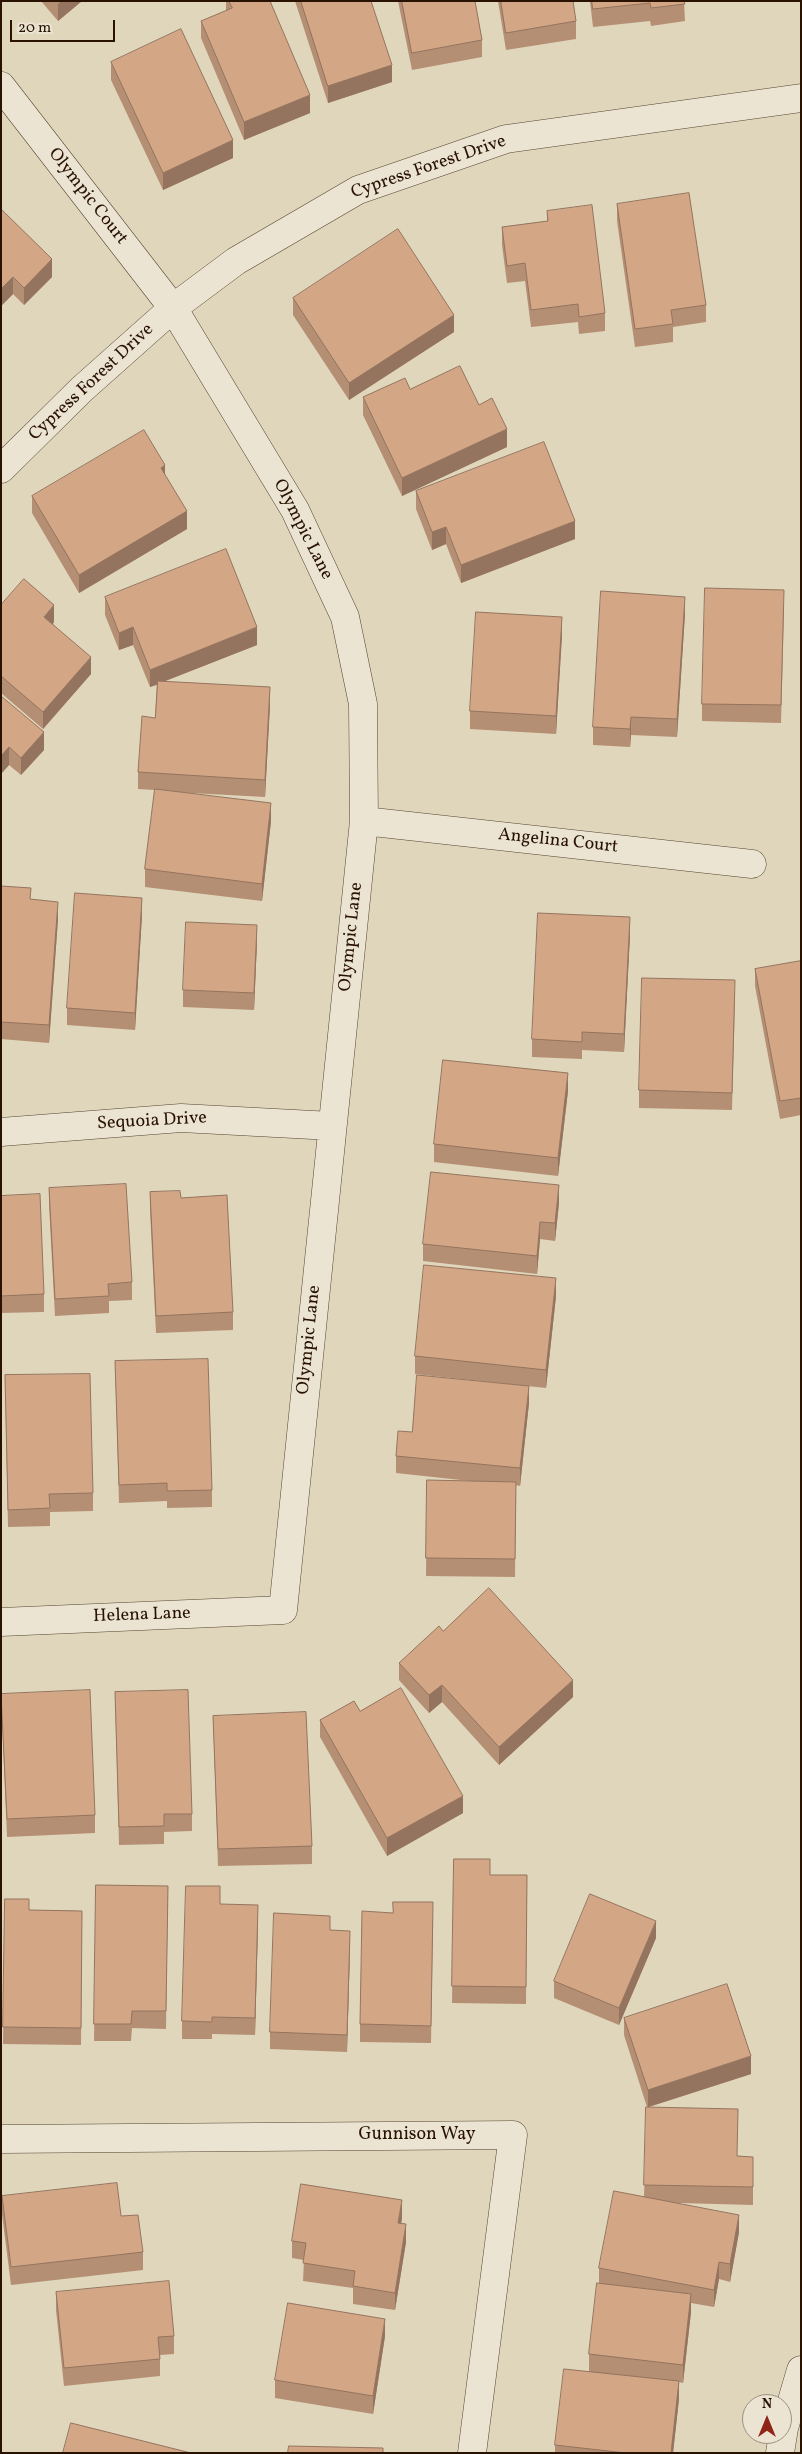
<!DOCTYPE html>
<html>
<head>
<meta charset="utf-8">
<style>
  body { margin:0 }
  #map { position:relative; width:802px; height:2454px; overflow:hidden; background:#e0d6bc; font-family:Vollkorn,serif }
  canvas { display:block }
  .frame { position:absolute; inset:0; border:2px solid #291300; pointer-events:none }
  .north { position:absolute; left:742px; top:2394px; width:50px; height:50px; box-sizing:border-box; background:#ebe4d3; border:1px solid #9d907f; border-radius:50%; rotate:0deg; font-size:14px; font-weight:700; line-height:20px; text-align:center; color:#291300 }
  .north::after { content:''; display:block; margin:auto; width:18px; height:22px; background:#8f2418; clip-path:polygon(50% 0,100% 100%,50% 72%,0 100%) }
  .scale { position:absolute; left:10px; top:20px; width:105px; height:22px; box-sizing:border-box; border:2px solid #291300; border-top:0; padding-left:6px; font-size:15px; line-height:18px; white-space:nowrap; color:#291300; -webkit-text-stroke:4px #ebe4d3; paint-order:stroke }
</style>
</head>
<body>
<div id="map">
<canvas width="802" height="2454"></canvas>
<div class="frame"></div>
<div class="north">N</div>
<div class="scale">20 m</div>
</div>
<script>
const c = document.querySelector('canvas').getContext('2d');
c.lineJoin = 'round';
function stroke(path, color, width, dash) {
  c.strokeStyle = color;
  c.lineWidth = width;
  c.lineCap = dash ? 'butt' : 'round';
  c.setLineDash(dash || []);
  c.stroke(path);
}
function fillPath(path, color) {
  c.fillStyle = color;
  c.fill(path, 'evenodd');
}
function drawText(font, color, halo, rows, align = 'center') {
  c.font = font + ' Vollkorn,serif';
  c.lineWidth = 5;
  c.setLineDash([]);
  c.textBaseline = 'middle';
  c.strokeStyle = halo;
  c.fillStyle = color;
  for (const [text, x, y, turn = 0] of rows) {
    c.save();
    c.translate(x, y);
    c.rotate((+turn || 0) * Math.PI / 180);
    c.textAlign = isNaN(turn) ? turn : align;
    if (halo) c.strokeText(text, 0, 0);
    c.fillText(text, 0, 0);
    c.restore();
  }
}
const minor = new Path2D(`
  M1,86L173,308L295,510L345,617L363,704L364,821L283,1610L1,1622
  M1,469L82,389L173,308L236,261L358,190L506,139L801,98
  M364,821L752,864
  M1,1132L181,1118L332,1126
  M1,2139L513,2135L472,2453
  M780,2453L784,2428L801,2370`);
const wall = new Path2D(`
  M41,1H82L58,21Z
  M226,1H270L310,113L244,140L201,38V21L226,11Z
  M295,1H371L392,82L328,103Z
  M398,1H475L482,40V57L412,70Z
  M498,1H573L576,21V39L506,50Z
  M590,1H684L685,21L651,26L650,21L593,27Z
  M111,62L233,158L163,190L111,80Z
  M617,204L706,305V322L673,327V342L635,347L617,221Z
  M1,209L52,277L24,305L13,294L1,306Z
  M547,211L605,313V331L579,334L578,322L531,327L525,281L507,283L502,245V227L547,221Z
  M293,298L454,332L349,400L293,315Z
  M410,389L479,405L507,447L402,496L363,415V397Z
  M165,476L187,529L79,593L32,513V496Z
  M416,491L575,539L461,583L446,544L432,550L416,509Z
  M105,597L257,645L165,681L270,705L265,797L172,792L271,821L262,901L145,887V869L155,790L138,789V772L155,718L157,685L150,687L133,645L119,650L105,615Z
  M1,605L54,622L53,624L91,674L43,729L1,693Z
  M784,607L781,723L702,721V704Z
  M685,614L677,737L631,735L630,747L593,745V727Z
  M562,635L556,734L470,729V711Z
  M1,696L44,750L21,775L9,765L1,774Z
  M1,886L31,899L58,919L49,1043L1,1039Z
  M142,915L135,1030L67,1025V1008Z
  M630,935L624,1052L582,1050V1059L532,1057V1039Z
  M257,942L254,1010L183,1007V990Z
  M801,961V1115L780,1119L755,986V969Z
  M735,997L732,1110L639,1108V1090Z
  M568,1091L558,1176L434,1162V1144Z
  M49,1188L132,1282V1300L109,1301V1313L55,1316L49,1205Z
  M150,1192L181,1198L233,1312V1330L156,1333L150,1210Z
  M1,1196L44,1294V1312L1,1313V1328Z
  M559,1203L555,1241L540,1239L537,1274L423,1261V1244Z
  M556,1296L546,1388L415,1374V1356Z
  M115,1361L212,1490V1507L167,1508V1501L119,1503Z
  M5,1375L93,1493V1511L50,1512V1526L8,1527Z
  M529,1403L520,1486L516,1485L515,1577L426,1576L427,1480L470,1481L396,1473V1456L412,1432Z
  M443,1631L573,1697L499,1765L442,1702L429,1713L399,1680V1663Z
  M115,1692L192,1814V1831L164,1832V1844L119,1845Z
  M1,1694L95,1815V1833L7,1837Z
  M360,1711L463,1813L387,1856L320,1737V1720Z
  M213,1716L312,1846V1864L218,1866Z
  M454,1859L490,1875H527L526,2004L452,2003Z
  M96,1885L168,1886L166,2029L132,2028L131,2041H94Z
  M5,1899L29,1910L82,1911L81,2045L3,2044Z
  M220,1904L258,1923L255,2035L212,2034V2039H182V2021Z
  M393,1913L433,1920L431,2043L360,2042V2024Z
  M330,1930L350,1948L347,2052L270,2049V2032Z
  M656,1938L619,2025L554,1998V1981Z
  M624,2018L751,2074L649,2107L737,2156L753,2157V2205L679,2203L739,2232L730,2282L719,2279L714,2307L691,2303V2312L683,2383L679,2382V2399L673,2453H555V2445L589,2371V2354L599,2283V2268L644,2196L647,2107L624,2035Z
  M2,2196L121,2216L143,2252V2270L11,2285L2,2214Z
  M402,2218L401,2224L406,2242L395,2310L353,2304V2288L303,2281L304,2260L292,2258V2241Z
  M56,2292L174,2336V2354L160,2355V2376L64,2386L56,2310Z
  M385,2336L373,2414L275,2398V2380Z`);
const shadedWall = new Path2D(`
  M61,1H82L58,21V4Z
  M392,65V82L328,103V86Z
  M310,95V113L244,140V122Z
  M233,140V158L163,190V173Z
  M52,259V277L24,305V288Z
  M13,277V294L1,306V289Z
  M454,315V332L349,400V383Z
  M507,429V447L402,496V478Z
  M165,465V483L161,468Z
  M187,511V529L79,593V575Z
  M575,521V539L461,583V565Z
  M446,527V544L432,550V532Z
  M685,597V614L677,737V719Z
  M54,605V622L44,634V617Z
  M562,617V635L556,734V716Z
  M133,627V645L119,650V633Z
  M257,627V645L150,687V670Z
  M91,657V674L43,729V712Z
  M270,687V705L265,797V780Z
  M631,717V735L630,747V729Z
  M44,732V750L21,775V758Z
  M9,747V765L1,774V756Z
  M271,803V821L262,901V884Z
  M142,898V915L135,1030V1013Z
  M58,902V919L49,1043V1025Z
  M630,917V935L624,1052V1034Z
  M257,925V942L254,1010V993Z
  M568,1073V1091L558,1176V1158Z
  M559,1185V1203L555,1241V1223Z
  M540,1222V1239L537,1274V1256Z
  M556,1278V1296L546,1388V1370Z
  M529,1386V1403L520,1486V1468Z
  M573,1680V1697L499,1765V1747Z
  M442,1685V1702L429,1713V1695Z
  M463,1796V1813L387,1856V1838Z
  M258,1905V1923L255,2035V2018Z
  M656,1921V1938L619,2025V2008Z
  M350,1931V1948L347,2052V2035Z
  M751,2056V2074L648,2107V2090Z
  M402,2200V2218L398,2241V2223Z
  M739,2215V2232L730,2282V2264Z
  M406,2224V2242L395,2310V2293Z
  M719,2262V2279L714,2307V2290Z
  M691,2294V2312L683,2383V2365Z
  M385,2319V2336L373,2414V2396Z
  M679,2381V2399L673,2453H671Z`);
const building = new Path2D(`
  M229,1H270L310,95L244,122L201,21L232,8Z
  M301,1H371L392,65L328,86Z
  M402,1H475L482,40L412,53Z
  M501,1H573L576,21L506,33Z
  M592,1H684L685,4L651,8L650,3L593,9Z
  M181,29L233,140L163,173L111,62Z
  M689,193L706,305L671,310L673,324L635,329L617,204Z
  M592,205L605,313L579,317L578,304L531,310L525,263L507,266L502,227L548,221L547,211Z
  M1,209L52,259L24,288L13,277L1,289Z
  M398,229L454,315L349,383L293,298Z
  M460,366L479,405L492,398L507,429L402,478L363,397L405,378L410,389Z
  M144,430L165,465L161,468L187,511L79,575L32,496Z
  M544,442L575,521L461,565L446,527L432,532L416,491Z
  M226,549L257,627L150,670L133,627L119,633L105,597Z
  M24,579L54,605L44,617L91,657L43,712L1,676V605Z
  M705,588L784,590L781,705L702,704Z
  M601,591L685,597L677,719L631,717L630,729L593,727Z
  M476,612L562,617L556,716L470,711Z
  M158,681L270,687L265,780L138,772L142,716L155,718Z
  M1,696L44,732L21,758L9,747L1,756Z
  M155,789L271,803L262,884L145,869Z
  M1,886L31,888L30,899L58,902L49,1025L1,1022Z
  M75,893L142,898L135,1013L67,1008Z
  M538,913L630,917L624,1034L582,1032V1042L532,1039Z
  M186,922L257,925L254,993L183,990Z
  M801,961V1098L780,1101L755,969Z
  M642,978L735,980L732,1093L639,1090Z
  M443,1060L568,1073L558,1158L434,1144Z
  M431,1172L559,1185L555,1223L540,1222L537,1256L423,1244Z
  M126,1184L132,1282L108,1284L109,1296L55,1299L49,1188Z
  M180,1191L181,1198L227,1195L233,1312L156,1316L150,1192Z
  M40,1194L44,1294L1,1296V1196Z
  M424,1265L556,1278L546,1370L415,1356Z
  M208,1359L212,1490L167,1491V1483L119,1485L115,1361Z
  M90,1374L93,1493L49,1494L50,1508L8,1510L5,1375Z
  M417,1375L529,1386L520,1468L396,1456L398,1431L412,1432Z
  M427,1480L516,1482L515,1559L426,1558Z
  M489,1588L573,1680L499,1747L442,1685L429,1695L399,1663L439,1626L443,1631Z
  M401,1688L463,1796L387,1838L320,1720L354,1701L360,1711Z
  M90,1690L95,1815L7,1819L1,1694Z
  M188,1690L192,1814H164V1826L119,1827L115,1692Z
  M306,1712L312,1846L218,1849L213,1716Z
  M454,1859H490V1875H527L526,1987L452,1986Z
  M96,1885L168,1886L166,2011H132L131,2024H94Z
  M186,1886H220V1904L258,1905L255,2018L212,2017V2022L182,2021Z
  M590,1894L656,1921L619,2008L554,1981Z
  M5,1899H29V1910L82,1911L81,2028L3,2027Z
  M393,1902H433L431,2026L360,2024L362,1911L393,1913Z
  M274,1913L330,1916V1930L350,1931L347,2035L270,2032Z
  M727,1984L751,2056L648,2090L624,2018Z
  M646,2107L738,2109L737,2156L753,2157V2187L644,2185Z
  M117,2183L121,2216L138,2215L143,2252L11,2267L2,2196Z
  M301,2184L402,2200L398,2223L406,2224L395,2293L353,2286L355,2271L303,2263L306,2243L292,2241Z
  M614,2191L739,2215L730,2264L719,2262L714,2290L599,2268Z
  M169,2281L174,2336L158,2337L160,2359L64,2368L56,2292Z
  M597,2283L691,2294L683,2365L589,2354Z
  M288,2303L385,2319L373,2396L275,2380Z
  M564,2369L679,2381L671,2453H626L555,2445Z
  M71,2423L191,2453H63Z
  M289,2446L383,2448V2453H288Z`);
const streetNames = [
  ["Cypress Forest Drive",429,168,-19],
  ["Olympic Court",87,197,52],
  ["Cypress Forest Drive",92,383,-43],
  ["Olympic Lane",302,530,63],
  ["Angelina Court",558,842,6],
  ["Olympic Lane",352,937,-84],
  ["Sequoia Drive",152,1122,-3],
  ["Olympic Lane",310,1340,-84],
  ["Helena Lane",142,1616,-2],
  ["Gunnison Way",417,2136]
];
stroke(minor, '#57442f', 29);
stroke(minor, '#ebe4d3', 28);
fillPath(wall, '#b58f73');
fillPath(shadedWall, '#94745e');
fillPath(building, '#d3a686');
stroke(building, '#94745e', 1);
drawText('18px', '#291300', '#ebe4d3', streetNames);
</script>
</body>
</html>
